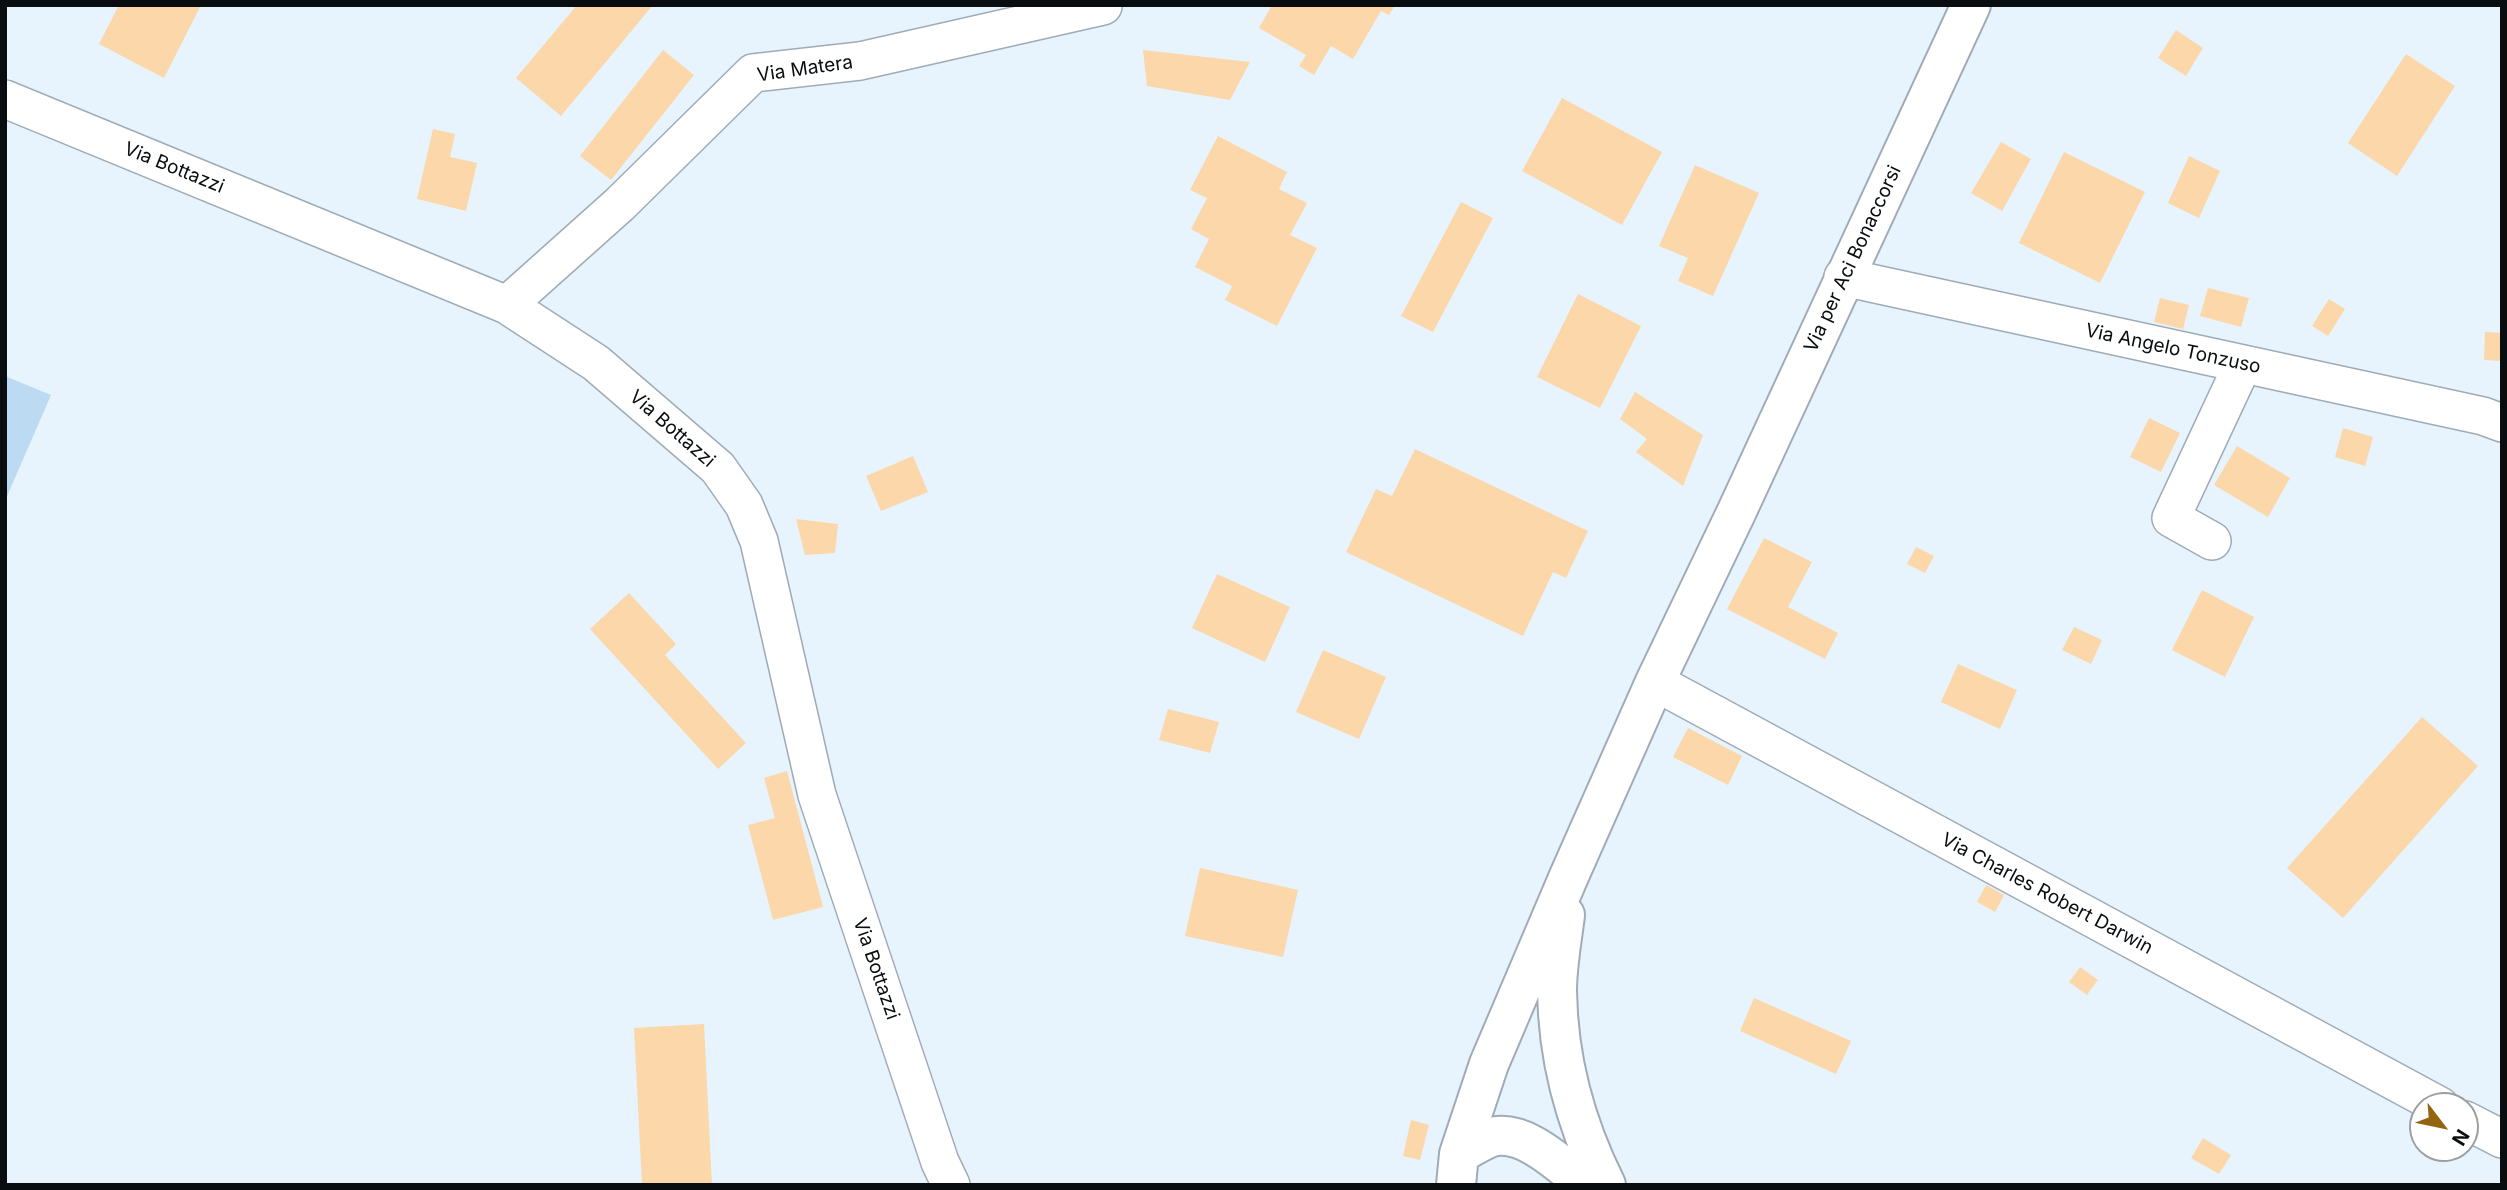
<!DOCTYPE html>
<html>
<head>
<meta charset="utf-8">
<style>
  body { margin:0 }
  #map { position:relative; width:2507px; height:1190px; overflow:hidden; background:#e7f4fe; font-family:Inter,sans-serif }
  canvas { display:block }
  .frame { position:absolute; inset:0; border:7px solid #090d10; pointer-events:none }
  .north { position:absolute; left:2409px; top:1092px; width:70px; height:70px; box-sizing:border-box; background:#fff; border:2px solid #9d9e9f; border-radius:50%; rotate:122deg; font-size:19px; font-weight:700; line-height:28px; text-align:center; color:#090d10 }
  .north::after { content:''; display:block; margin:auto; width:24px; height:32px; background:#936412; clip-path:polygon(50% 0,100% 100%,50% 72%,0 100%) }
</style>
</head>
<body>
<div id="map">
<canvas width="2507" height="1190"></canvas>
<div class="frame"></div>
<div class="north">N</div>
</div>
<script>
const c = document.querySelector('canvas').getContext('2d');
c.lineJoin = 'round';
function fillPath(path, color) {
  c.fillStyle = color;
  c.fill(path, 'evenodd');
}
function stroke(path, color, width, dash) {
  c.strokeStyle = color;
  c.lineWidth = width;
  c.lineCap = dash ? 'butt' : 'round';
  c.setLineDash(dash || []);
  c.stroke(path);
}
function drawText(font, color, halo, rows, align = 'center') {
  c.font = font + ' Inter,sans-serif';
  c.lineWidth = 5;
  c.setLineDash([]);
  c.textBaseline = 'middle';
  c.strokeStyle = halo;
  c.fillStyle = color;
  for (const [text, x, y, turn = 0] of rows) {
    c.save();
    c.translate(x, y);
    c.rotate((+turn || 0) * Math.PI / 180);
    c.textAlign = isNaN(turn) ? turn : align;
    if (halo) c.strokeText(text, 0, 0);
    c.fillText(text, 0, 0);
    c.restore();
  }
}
const green = new Path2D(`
  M5,376L51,395L5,501Z`);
const building = new Path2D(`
  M119,5H201L164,78L99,44Z
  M577,5H653L561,116L516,78Z
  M1272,5H1395L1389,15L1381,11L1353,59L1331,46L1314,75L1299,66L1306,55L1259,28Z
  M2176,30L2203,48L2186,76L2158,58Z
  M663,50L694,75L611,180L580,156Z
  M1143,50L1250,62L1230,100L1147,86Z
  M2406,54L2455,86L2397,176L2348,143Z
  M1562,98L1662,152L1622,225L1522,171Z
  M433,129L455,134L450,157L477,163L466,211L417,199Z
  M1218,136L1287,172L1279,189L1307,203L1290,235L1317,248L1277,326L1225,300L1232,286L1195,267L1209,239L1191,229L1207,198L1190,190Z
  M2001,142L2031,159L2002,211L1971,193Z
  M2064,152L2145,192L2100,283L2019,243Z
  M2189,156L2220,171L2199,218L2168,203Z
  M1695,165L1759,193L1713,296L1678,281L1688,258L1659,246Z
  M1461,202L1493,218L1433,332L1401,316Z
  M2208,288L2249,298L2241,327L2200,316Z
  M1578,294L1641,326L1600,408L1537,377Z
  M2160,298L2189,305L2183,329L2154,322Z
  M2329,299L2345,309L2328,336L2312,326Z
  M2485,332L2502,333V361L2484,360Z
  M1635,392L1703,435L1683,486L1636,452L1647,439L1620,419Z
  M2149,418L2180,433L2161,472L2130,457Z
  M2343,428L2373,437L2365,466L2335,457Z
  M2237,446L2290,478L2268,517L2214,485Z
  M1415,449L1588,531L1566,578L1553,572L1523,636L1346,552L1376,489L1392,496Z
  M913,456L928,492L881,511L866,476Z
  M796,519L838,524L835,553L805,555Z
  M1764,538L1812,562L1788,607L1838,633L1825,659L1727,609Z
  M1916,547L1934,556L1925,573L1907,564Z
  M1217,574L1290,607L1265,662L1192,628Z
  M2202,590L2254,617L2225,677L2172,650Z
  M629,593L676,644L665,655L746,743L718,769L590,629Z
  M2074,627L2102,640L2091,664L2062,650Z
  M1323,650L1386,677L1359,739L1296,712Z
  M1958,664L2017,690L2000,729L1941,702Z
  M1168,709L1219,722L1210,753L1159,740Z
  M2422,717L2478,766L2343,918L2287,868Z
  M1688,728L1742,756L1728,785L1673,757Z
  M787,771L823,907L773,920L748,825L775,818L764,778Z
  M1200,868L1298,890L1283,957L1185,936Z
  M1986,885L2004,895L1995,912L1977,902Z
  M2080,967L2098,980L2087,995L2069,982Z
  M1754,998L1851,1041L1836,1074L1740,1031Z
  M704,1024L712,1185H642L634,1028Z
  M1411,1120L1429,1125L1420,1160L1403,1156Z
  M2203,1138L2231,1155L2219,1174L2191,1158Z`);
const street = new Path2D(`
  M5,99L507,305L596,363L718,468L744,505L759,541L817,795L940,1162L951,1185
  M1843,277L2483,416L2502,423
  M507,305L620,204L753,73L860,61L1103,6
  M2212,541L2171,518L2243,364
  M1655,682L2440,1106
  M2465,1120L2502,1139`);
const secondary = new Path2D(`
  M1565,915C1562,940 1557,966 1557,991C1558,1059 1576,1125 1606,1185
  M1459,1154C1469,1149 1479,1142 1489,1138C1522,1126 1562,1166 1586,1185
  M1456,1185L1459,1154L1489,1064L1569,876L1655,682L1736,513L1971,5`);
const streetNames = [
  ["Via Matera",805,69,-8],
  ["Via Bottazzi",174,168,22],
  ["Via per Aci Bonaccorsi",1853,259,-65],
  ["Via Angelo Tonzuso",2173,349,12],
  ["Via Bottazzi",672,429,41],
  ["Via Charles Robert Darwin",2047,894,28],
  ["Via Bottazzi",876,969,71]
];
fillPath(green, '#bcdbf3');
fillPath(building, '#fbd7a9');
stroke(street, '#9facb5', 40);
stroke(secondary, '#9facb5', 42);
stroke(street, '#fff', 37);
stroke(secondary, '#fff', 38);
drawText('19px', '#090d10', '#fff', streetNames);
</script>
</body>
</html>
